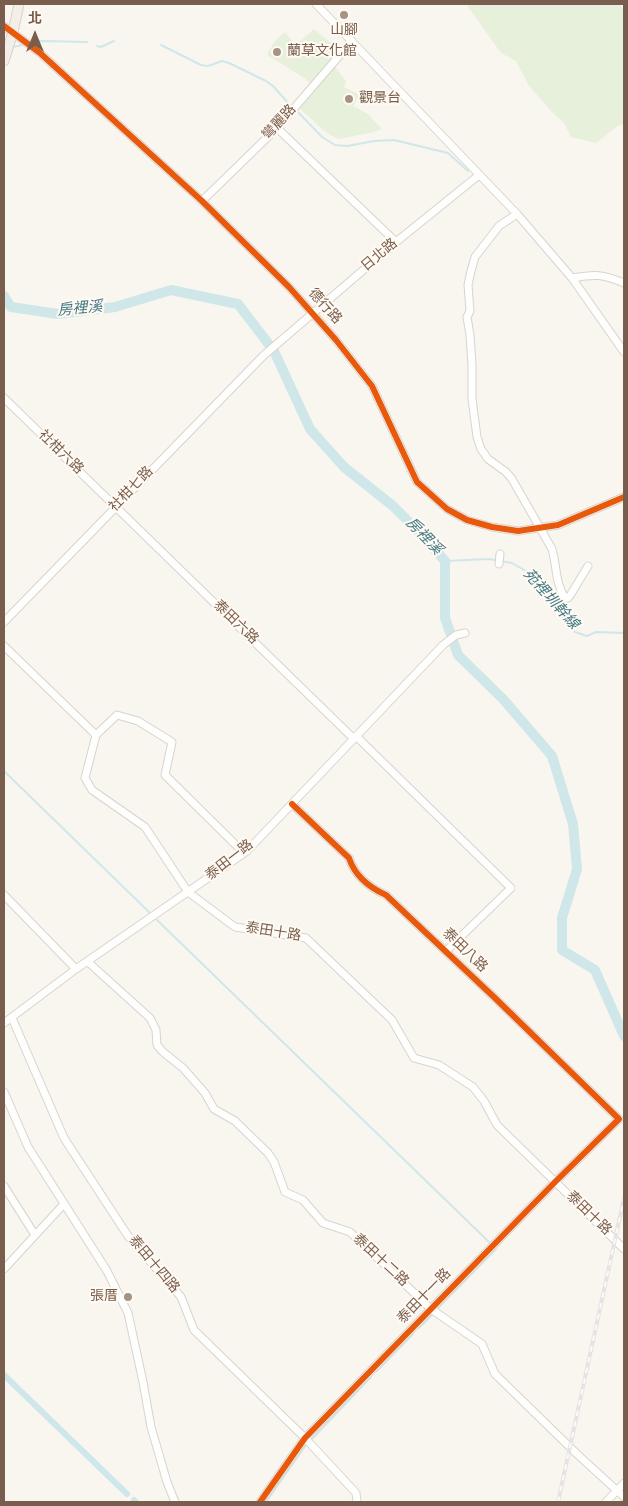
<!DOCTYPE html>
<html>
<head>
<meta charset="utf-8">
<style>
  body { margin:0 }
  #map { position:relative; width:628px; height:1506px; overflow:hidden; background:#f9f6f0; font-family:Overpass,"Noto Sans TC",sans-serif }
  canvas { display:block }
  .frame { position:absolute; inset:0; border:5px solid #7a5e4d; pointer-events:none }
  .north { position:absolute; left:10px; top:10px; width:50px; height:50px; -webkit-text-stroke:4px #fffaf3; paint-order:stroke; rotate:0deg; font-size:14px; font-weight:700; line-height:20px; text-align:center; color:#7a5e4d }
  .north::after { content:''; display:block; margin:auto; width:18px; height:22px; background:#7a5e4d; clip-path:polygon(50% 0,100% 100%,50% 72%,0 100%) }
</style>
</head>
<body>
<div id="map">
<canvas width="628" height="1506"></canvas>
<div class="frame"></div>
<div class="north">北</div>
</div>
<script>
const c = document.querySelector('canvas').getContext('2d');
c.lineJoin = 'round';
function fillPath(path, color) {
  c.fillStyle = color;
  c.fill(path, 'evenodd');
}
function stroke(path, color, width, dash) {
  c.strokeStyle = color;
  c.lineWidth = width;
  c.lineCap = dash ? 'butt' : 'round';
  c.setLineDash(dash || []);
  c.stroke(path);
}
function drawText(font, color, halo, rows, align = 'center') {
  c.font = font + ' Overpass,"Noto Sans TC",sans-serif';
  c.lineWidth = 4;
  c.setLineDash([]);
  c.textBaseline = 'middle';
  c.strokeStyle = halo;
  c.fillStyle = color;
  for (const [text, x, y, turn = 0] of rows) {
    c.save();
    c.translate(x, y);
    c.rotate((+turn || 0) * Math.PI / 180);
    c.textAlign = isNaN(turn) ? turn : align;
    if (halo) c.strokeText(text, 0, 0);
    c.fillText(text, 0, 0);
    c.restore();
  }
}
const green = new Path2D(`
  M467,4H619L624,10V124L619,125L596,143L571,137L564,123L551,111L529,86L516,61L501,53L469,8Z
  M314,29L342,52L332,63L346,81L344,87L360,95L353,106L368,114L382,129L374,132L339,139L330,135L322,129L294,103L311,85L306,79L267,55L274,42L285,32L296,45Z`);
const stream = new Path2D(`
  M34,42L43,41L87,42
  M161,45L201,65L208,66L222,61L229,63L266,81L273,86L290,105
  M97,46L101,47L114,41
  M13,47L22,45
  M298,112L322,137L335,145L347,146L374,141L394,140L448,153L468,171
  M445,561L489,559L512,563L526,571L575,632L587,636L596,632L624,633
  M4,771L150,913
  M157,920L489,1242
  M438,1308L496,1249
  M419,1328L432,1315
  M377,1371L413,1334
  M312,1439L371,1377
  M266,1502L306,1445`);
const canal = new Path2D(`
  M4,1375L127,1494
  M134,1500L136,1502`);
const river = new Path2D(`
  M4,296L11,307L58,314L115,307L171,290L238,304L274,351L310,429L344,467L393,506L426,539L445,561V618L458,655L503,699L552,756L573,824L577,869L562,918V950L595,970L624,1036`);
const minor = new Path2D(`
  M316,4L517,214L572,278L624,352
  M4,26L40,53L202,201L289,287L336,340L372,386L417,482L447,509L467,520L492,527L518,531L558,525L624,497
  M277,128L396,242
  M202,201L277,128L352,41
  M517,214L499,226L475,257L471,271L468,285L470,311L467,317L470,335L472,365V399L477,437L481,449L488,459L506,472L512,479L552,549C557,566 555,583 565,598H568L571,594L588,566
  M572,278C595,274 603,274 624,283
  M4,398L354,739
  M499,564L500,554
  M4,622L263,356L396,242L479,175
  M4,646L96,735L85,778L92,790L145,827L188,892L235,927L306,938L392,1020L414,1058L439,1065L473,1087L484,1101L497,1125L624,1249
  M96,735L117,715L138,721L172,742L165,775L244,853
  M356,736L511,888L446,951
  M4,895L76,969
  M88,962L150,1018L156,1030L157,1045L163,1052L183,1068L205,1093L214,1109L235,1121L268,1153L274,1162L285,1192L303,1200L323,1223L350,1232L431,1309L482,1344L495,1374L577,1454L624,1497
  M12,1018L64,1138L128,1236L181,1297L194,1330L305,1438L356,1493L357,1502
  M4,1023L76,969L247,851L443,645L456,635L465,633
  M4,1092L28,1147L107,1271L128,1313L143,1382L151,1427L167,1482L175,1502
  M4,1186L35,1235
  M4,1269L64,1204
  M260,1502L305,1438L555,1182L619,1119L496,999L386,895C368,887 355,876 349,858L292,804
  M606,1502L624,1483`);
const major = new Path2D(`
  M4,61L13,32L19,4`);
const rail = new Path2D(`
  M558,1502L624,1198`);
const cycleway = new Path2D(`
  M4,26L40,53L202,201L289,287L336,340L372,386L417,482L447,509L467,520L492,527L518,531L558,525L624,497
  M260,1502L305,1438L555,1182L619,1119L496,999L386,895C368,887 355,876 349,858L292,804`);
const markers = [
  [344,15,5,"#a69386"],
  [277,52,5,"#a69386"],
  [349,99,5,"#a69386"],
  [128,1297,5,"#a69386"]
];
const poiNames = [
  ["山腳",344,31,"center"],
  ["蘭草文化館",287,52],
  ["觀景台",359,99],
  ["張厝",118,1297,"right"]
];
const streetNames = [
  ["彎麗路",280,123,-47],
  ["日北路",380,256,-40],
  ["德行路",324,307,48],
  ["社柑六路",60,453,44],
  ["社柑七路",132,490,-46],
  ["泰田六路",235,623,44],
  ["泰田一路",230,861,-38],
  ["泰田十路",273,933,9],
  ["泰田八路",464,951,44],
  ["泰田十路",588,1214,44],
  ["泰田十二路",380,1261,43],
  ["泰田十四路",153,1265,50],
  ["泰田十一路",425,1297,-46]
];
const waterNames = [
  ["房裡溪",80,310,-5],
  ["房裡溪",423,537,46],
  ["苑裡圳幹線",550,600,48]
];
fillPath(green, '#e6f0db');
stroke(stream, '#d0e7ea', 2);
stroke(canal, '#d0e7ea', 6);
stroke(river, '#d0e7ea', 10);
stroke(minor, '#d9d3ce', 9);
stroke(major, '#dad2cc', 11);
stroke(minor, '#fefefd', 7);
stroke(major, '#f3efe8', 9);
stroke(rail, '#e6e3e7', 4);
stroke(rail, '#fffaf3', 2, [5.5]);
stroke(cycleway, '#e8590c', 6);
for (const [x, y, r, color] of markers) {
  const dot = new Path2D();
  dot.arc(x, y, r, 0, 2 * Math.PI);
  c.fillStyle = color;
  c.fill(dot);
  stroke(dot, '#fffaf3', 2);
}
drawText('14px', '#7a5e4d', '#fffaf3', poiNames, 'left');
drawText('14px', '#7a5e4d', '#fffaf3', streetNames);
drawText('italic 15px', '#437985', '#fffaf3', waterNames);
</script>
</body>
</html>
